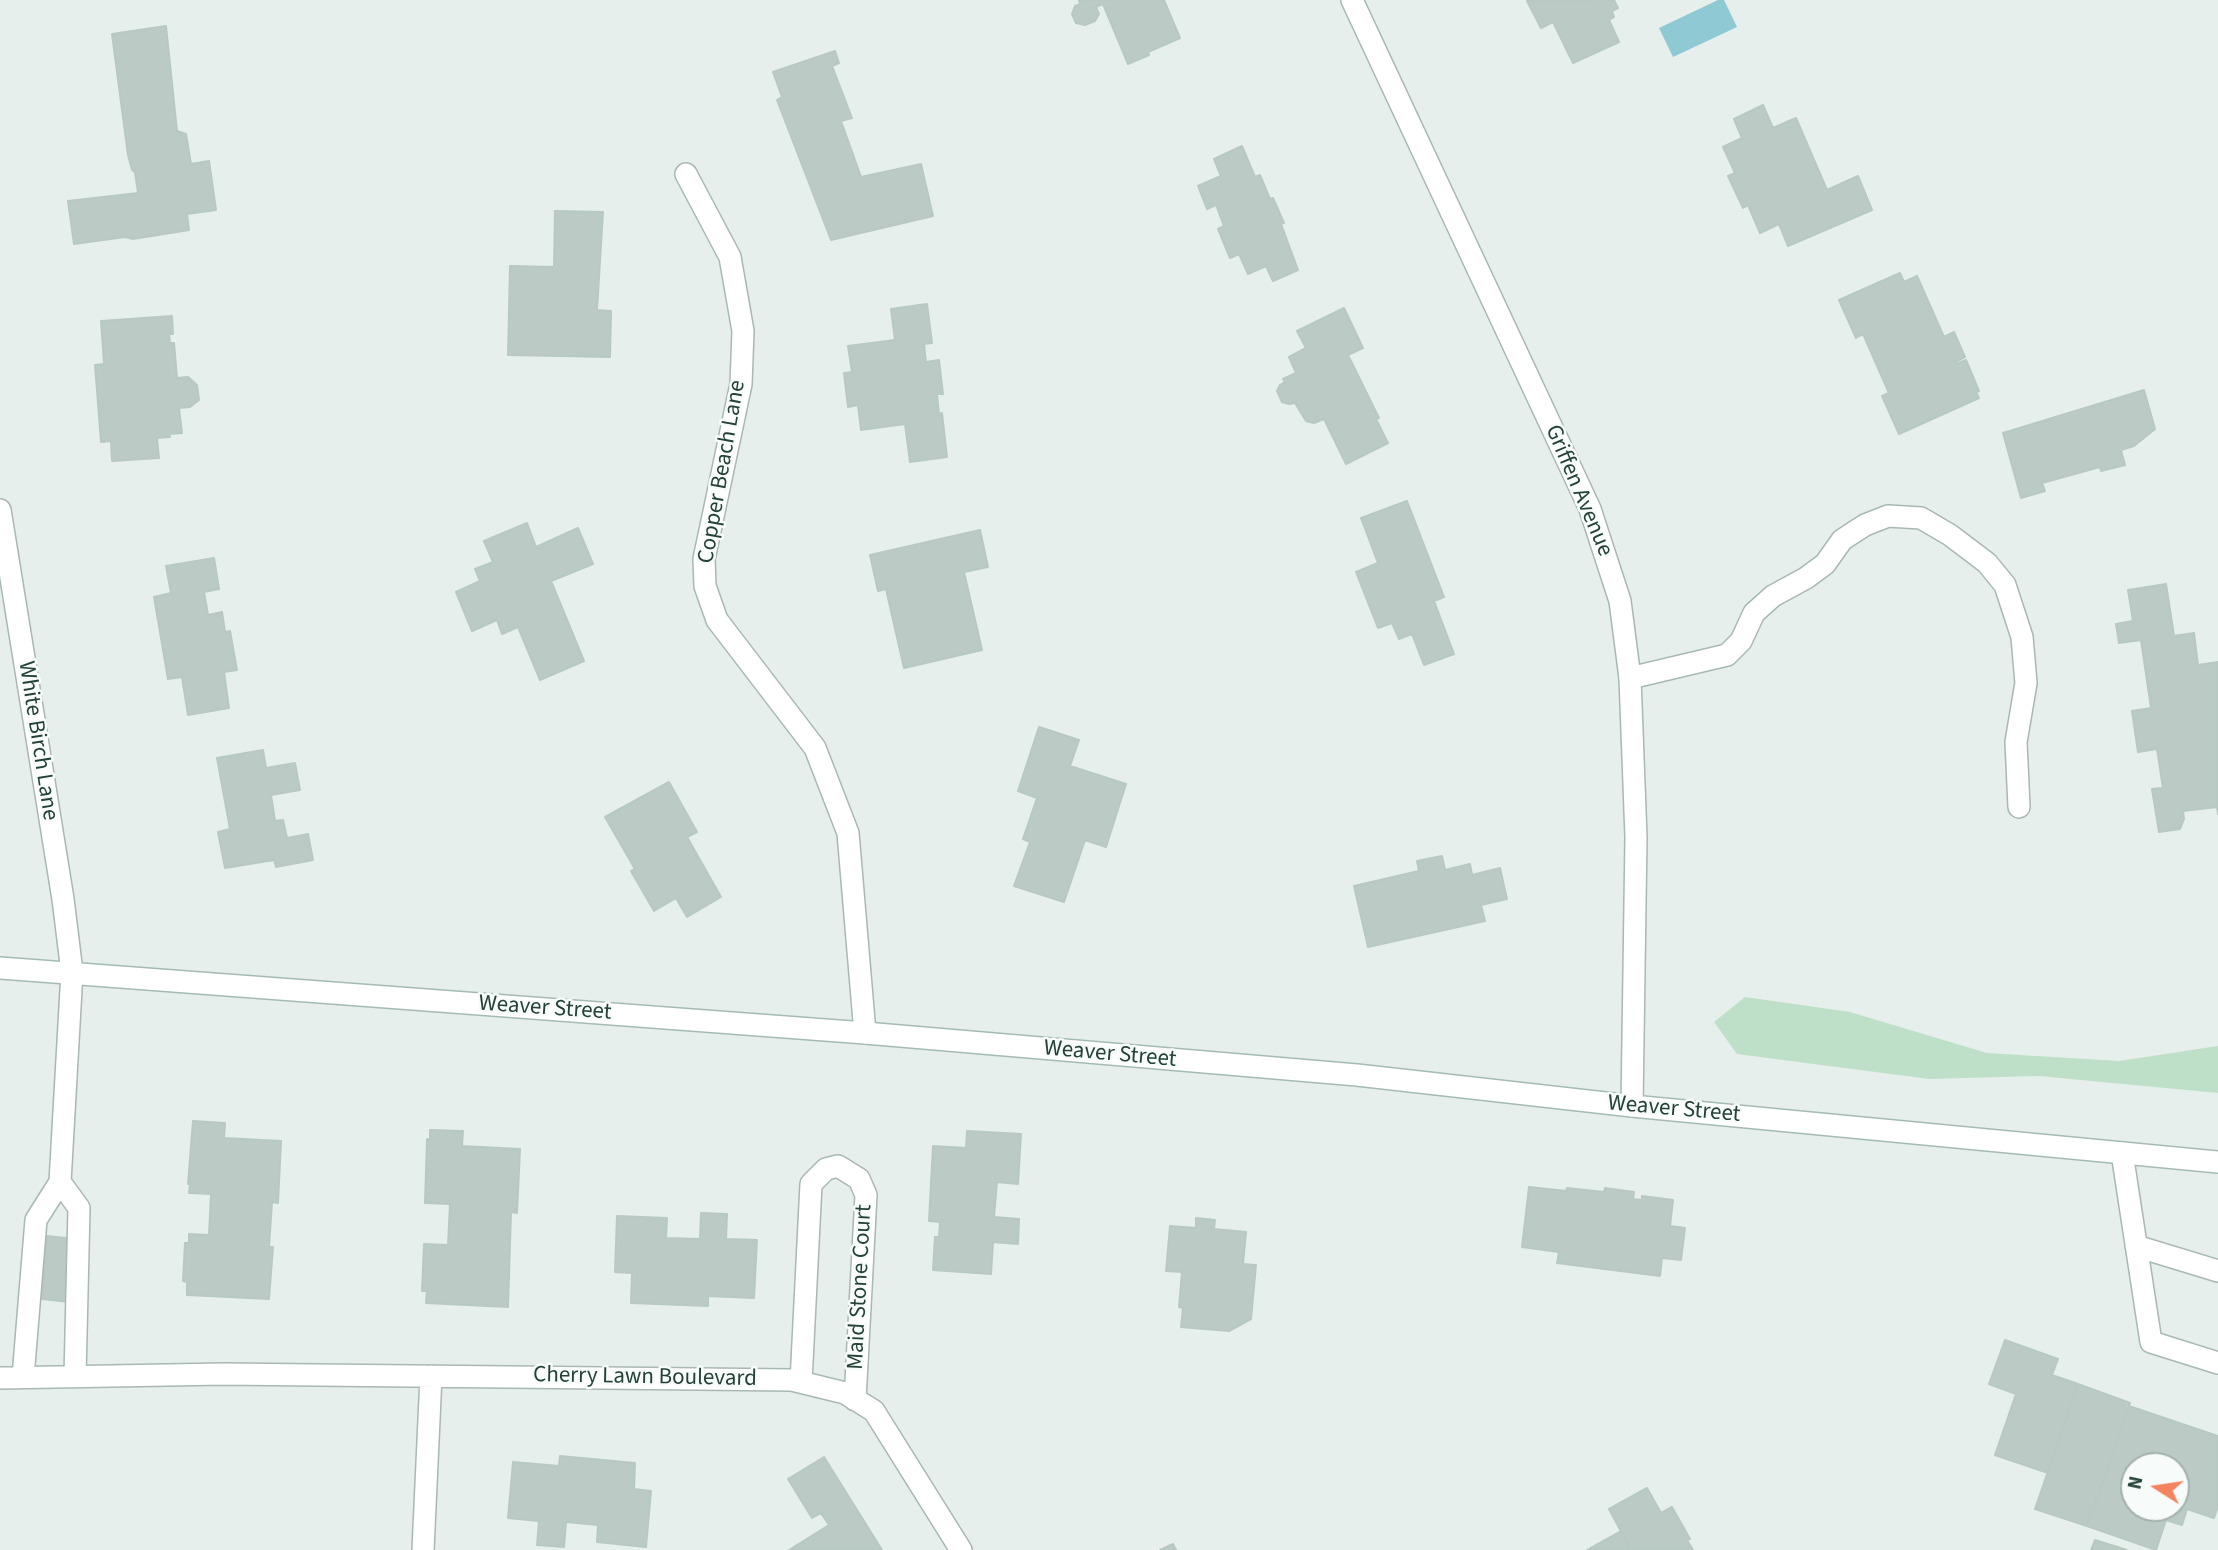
<!DOCTYPE html>
<html>
<head>
<meta charset="utf-8">
<style>
  body { margin:0 }
  #map { position:relative; width:2218px; height:1550px; overflow:hidden; background:#e6efeb; font-family:"Source Sans 3",sans-serif }
  canvas { display:block }
  .north { position:absolute; left:2120px; top:1452px; width:70px; height:70px; box-sizing:border-box; background:#f7fbf9; border:2px solid #a3b1ad; border-radius:50%; rotate:282deg; font-size:19px; font-weight:700; line-height:28px; text-align:center; color:#24423a }
  .north::after { content:''; display:block; margin:auto; width:24px; height:32px; background:#f4845f; clip-path:polygon(50% 0,100% 100%,50% 72%,0 100%) }
</style>
</head>
<body>
<div id="map">
<canvas width="2218" height="1550"></canvas>
<div class="north">N</div>
</div>
<script>
const c = document.querySelector('canvas').getContext('2d');
c.lineJoin = 'round';
function fillPath(path, color) {
  c.fillStyle = color;
  c.fill(path, 'evenodd');
}
function stroke(path, color, width, dash) {
  c.strokeStyle = color;
  c.lineWidth = width;
  c.lineCap = dash ? 'butt' : 'round';
  c.setLineDash(dash || []);
  c.stroke(path);
}
function drawText(font, color, halo, rows, align = 'center') {
  c.font = font + ' "Source Sans 3",sans-serif';
  c.lineWidth = 5;
  c.setLineDash([]);
  c.textBaseline = 'middle';
  c.strokeStyle = halo;
  c.fillStyle = color;
  for (const [text, x, y, turn = 0] of rows) {
    c.save();
    c.translate(x, y);
    c.rotate((+turn || 0) * Math.PI / 180);
    c.textAlign = isNaN(turn) ? turn : align;
    if (halo) c.strokeText(text, 0, 0);
    c.fillText(text, 0, 0);
    c.restore();
  }
}
const green = new Path2D(`
  M1745,997L1850,1012L1987,1053L2119,1061L2218,1046V1093L2039,1076L1929,1079L1737,1054L1714,1022Z`);
const water = new Path2D(`
  M1718,0H1724L1737,27L1673,57L1659,28Z`);
const building = new Path2D(`
  M1079,0H1164L1180,38L1148,52L1149,55L1128,64L1103,4L1096,7L1099,14L1095,21L1085,25L1076,23L1072,14L1075,6L1080,4Z
  M1614,0L1618,8L1612,11L1614,17L1609,20L1619,42L1573,63L1553,22L1541,28L1527,1Z
  M166,26L177,131L186,134L191,164L209,161L216,210L187,214L189,230L133,239L125,237L74,244L68,201L138,193L135,172L132,170L128,155L112,34Z
  M835,51L839,63L832,66L852,118L841,121L861,177L921,164L933,216L831,240L777,100L782,97L773,72Z
  M1763,105L1773,128L1796,118L1827,190L1858,176L1872,210L1788,246L1779,224L1760,233L1748,205L1743,208L1728,176L1735,173L1723,147L1742,138L1734,119Z
  M1242,146L1255,177L1260,175L1270,199L1273,198L1284,223L1281,224L1298,270L1273,281L1266,266L1248,274L1239,254L1230,258L1218,229L1224,226L1216,205L1207,209L1198,186L1221,176L1214,159Z
  M555,211L603,212L597,310L611,311L610,357L508,355L510,266L554,267Z
  M1900,273L1904,282L1917,276L1944,337L1954,332L1965,357L1955,362L1956,364L1966,360L1979,391L1976,392L1979,398L1899,434L1882,396L1889,393L1863,334L1856,338L1839,300Z
  M927,304L932,343L924,344L926,362L939,360L943,394H937L939,414L942,413L947,457L910,462L905,424L861,430L858,405L848,407L844,373L852,372L848,346L895,340L891,309Z
  M1344,308L1363,348L1348,355L1379,418L1376,419L1388,443L1346,464L1324,419L1314,423L1306,421L1295,403L1289,404L1282,402L1277,391L1280,385L1285,382L1283,379L1296,373L1289,357L1306,348L1297,331Z
  M172,316L173,334H169L170,343H174L177,378L188,377L197,385L199,400L190,407L179,408L182,433L169,434L170,437L157,438L159,458L112,461L111,441L101,442L95,365L104,364L101,321Z
  M2144,390L2155,429L2134,446L2121,450L2125,465L2101,471L2100,467L2042,483L2045,491L2021,498L2003,433Z
  M1407,501L1444,597L1434,601L1454,654L1424,665L1412,634L1399,639L1392,623L1378,628L1356,572L1378,563L1361,518Z
  M527,523L536,547L578,528L593,564L551,581L584,661L540,680L518,627L502,634L497,620L472,631L456,592L480,581L475,569L493,562L484,541Z
  M980,530L988,567L964,572L982,650L904,668L886,589L878,591L870,555Z
  M214,558L219,589L204,592L208,615L222,612L225,632L230,631L237,670L224,672L229,708L188,715L182,677L168,679L154,597L171,593L166,566Z
  M2166,584L2174,636L2194,633L2198,665L2218,662V814L2217,807L2183,811L2184,819L2180,829L2159,832L2152,789L2163,788L2157,749L2138,752L2132,711L2151,708L2141,640L2119,643L2116,624L2133,621L2128,590Z
  M1039,727L1079,740L1070,766L1126,784L1106,847L1085,840L1064,902L1014,886L1030,842L1023,839L1037,798L1018,791Z
  M263,750L266,768L295,763L300,790L271,795L275,821L283,820L287,838L308,834L313,860L276,867L274,860L225,868L218,832L230,829L217,758Z
  M669,782L697,832L687,837L721,897L687,917L676,898L654,911L631,871L635,869L605,817Z
  M1442,856L1445,870L1470,864L1472,875L1500,868L1507,899L1481,905L1485,921L1368,947L1354,886L1419,871L1417,861Z
  M193,1121L225,1123L224,1138L281,1141L278,1203L272,1202L269,1247H273L269,1299L187,1295V1282L183,1281L185,1243H189V1234L209,1235L211,1194L189,1193L190,1184H188Z
  M430,1130L463,1131L462,1146L520,1149L517,1213L511,1212L508,1307L426,1303L427,1291H422L424,1244L448,1245L450,1204L425,1203L427,1139L430,1140Z
  M967,1131L1021,1134L1018,1184L997,1182L994,1217L1019,1219L1018,1244L993,1242L991,1274L933,1270L935,1237H939L940,1222L929,1221L933,1146L966,1148Z
  M1529,1187L1566,1191L1567,1188L1604,1192L1605,1188L1634,1192L1633,1199L1642,1200V1196L1673,1200L1670,1226L1685,1228L1681,1260L1662,1258L1660,1276L1557,1263L1559,1252L1522,1247Z
  M701,1213L727,1214L726,1239L757,1240L754,1298L708,1296V1306L631,1303L632,1273L615,1272L617,1216L667,1218L666,1238L700,1239Z
  M1196,1218L1215,1220L1214,1229L1246,1232L1243,1264L1256,1265L1251,1319L1229,1331L1181,1327L1183,1308L1179,1307L1182,1272L1166,1271L1170,1226L1196,1228Z
  M47,1236L75,1239L70,1302L42,1299Z
  M2005,1340L2058,1359L2052,1375L2078,1384L2048,1473L1995,1455L2016,1394L1989,1384Z
  M2078,1384L2130,1403L2087,1526L2035,1509Z
  M2129,1406L2218,1436V1506L2214,1518L2187,1509L2182,1525L2166,1520L2156,1550L2087,1526ZM2134,1466H2176V1508H2134Z
  M560,1456L635,1463L634,1489L651,1491L646,1547L597,1542L598,1525L566,1522L564,1547L537,1545L539,1521L508,1518L513,1462L559,1466Z
  M824,1457L882,1550H789L829,1525L821,1513L812,1518L788,1479Z
  M1647,1488L1661,1513L1672,1507L1690,1539L1687,1540L1693,1550H1631L1609,1509Z
  M1621,1531L1631,1550H1587Z
  M2095,1540L2127,1550H2091Z
  M1173,1544L1176,1550H1160Z`);
const service = new Path2D(`
  M1630,678L1727,655L1741,641L1754,613L1773,596L1806,578L1825,564L1842,540L1865,525L1888,516L1921,518L1950,535L1987,563L2005,585L2022,637L2026,683L2016,742L2019,807
  M2122,1153L2151,1342L2218,1363
  M2136,1246L2218,1271`);
const minor = new Path2D(`
  M686,174L730,257L743,331L741,384L704,559L705,586L717,620L815,748L848,833L865,1033
  M0,510L63,899L72,972L60,1182L36,1220L23,1377
  M60,1182L79,1208L75,1376
  M0,1378L223,1374L792,1380L845,1393L874,1411L961,1550
  M801,1382L811,1184L826,1169L838,1166L859,1179L866,1195L855,1400
  M423,1550L431,1376`);
const tertiary = new Path2D(`
  M1352,0L1590,509L1620,601L1630,678L1636,837L1632,1106`);
const secondary = new Path2D(`
  M0,968L865,1033L1357,1075L1632,1106L2218,1162`);
const streetNames = [
  ["Copper Beach Lane",723,472,-80],
  ["Griffen Avenue",1578,491,67],
  ["White Birch Lane",37,741,81],
  ["Weaver Street",545,1009,4],
  ["Weaver Street",1110,1055,5],
  ["Weaver Street",1674,1110,5],
  ["Maid Stone Court",861,1287,-87],
  ["Cherry Lawn Boulevard",645,1378,1]
];
fillPath(green, '#bfe0c8');
fillPath(water, '#8ec9d4');
fillPath(building, '#bbcac4');
stroke(building, '#b8c9c2', 2);
stroke(service, '#a8b8b2', 24);
stroke(minor, '#a8b8b2', 24);
stroke(tertiary, '#a8b8b2', 24);
stroke(secondary, '#a4bbb3', 24);
stroke(service, '#fff', 21);
stroke(minor, '#fff', 21);
stroke(tertiary, '#fff', 21);
stroke(secondary, '#fff', 21);
drawText('23px', '#24423a', '#f7fbf9', streetNames);
</script>
</body>
</html>
